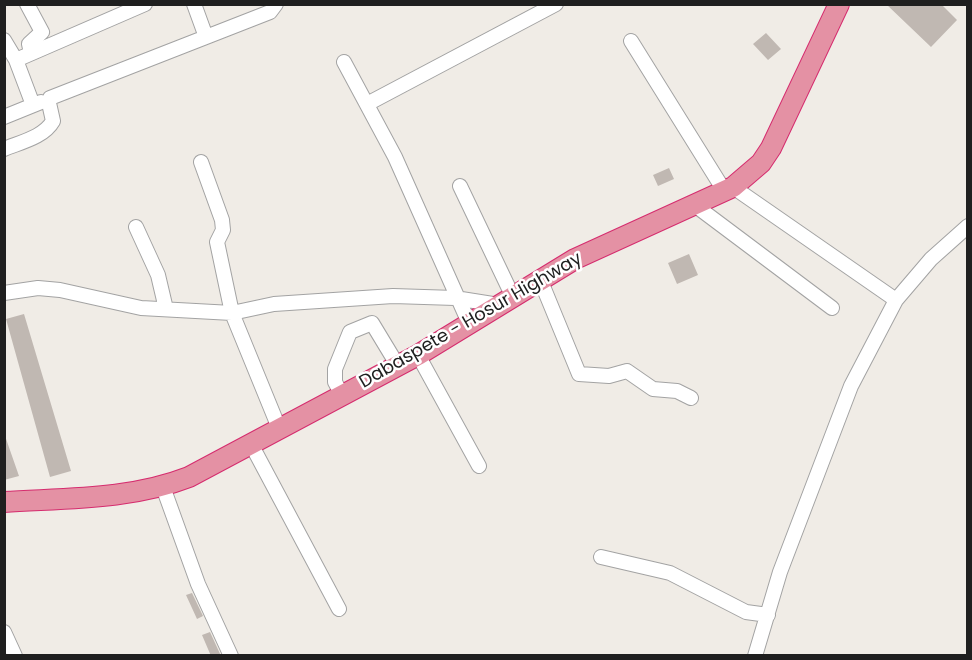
<!DOCTYPE html>
<html>
<head>
<meta charset="utf-8">
<style>
  body { margin:0 }
  #map { position:relative; width:972px; height:660px; overflow:hidden; background:#f0ece6; font-family:Poppins,sans-serif }
  canvas { display:block }
  .frame { position:absolute; inset:0; border:6px solid #1f1f1f; pointer-events:none }
</style>
</head>
<body>
<div id="map">
<canvas width="972" height="660"></canvas>
<div class="frame"></div>
</div>
<script>
const c = document.querySelector('canvas').getContext('2d');
c.lineJoin = 'round';
function fillPath(path, color) {
  c.fillStyle = color;
  c.fill(path, 'evenodd');
}
function stroke(path, color, width, dash) {
  c.strokeStyle = color;
  c.lineWidth = width;
  c.lineCap = dash ? 'butt' : 'round';
  c.setLineDash(dash || []);
  c.stroke(path);
}
function drawText(font, color, halo, rows, align = 'center') {
  c.font = font + ' Poppins,sans-serif';
  c.lineWidth = 5;
  c.setLineDash([]);
  c.textBaseline = 'middle';
  c.strokeStyle = halo;
  c.fillStyle = color;
  for (const [text, x, y, turn = 0] of rows) {
    c.save();
    c.translate(x, y);
    c.rotate((+turn || 0) * Math.PI / 180);
    c.textAlign = isNaN(turn) ? turn : align;
    if (halo) c.strokeText(text, 0, 0);
    c.fillText(text, 0, 0);
    c.restore();
  }
}
const building = new Path2D(`
  M886,4H941L957,20L931,47Z
  M766,33L781,49L768,60L753,44Z
  M669,168L674,179L658,186L653,175Z
  M689,254L698,275L677,284L668,263Z
  M24,314L71,471L50,477L6,319Z
  M4,433L19,476L4,480Z
  M192,593L203,616L197,619L186,595Z
  M210,632L221,656H211L202,635Z`);
const minor = new Path2D(`
  M27,4L42,32L29,44L31,53
  M194,4L206,37
  M4,40L16,60
  M631,41L725,192
  M344,62L395,157L469,323
  M367,104L556,4
  M33,105L16,60L145,4
  M4,117L41,102
  M4,149C21,142 44,137 53,121L49,103L50,98L270,12L276,4
  M201,162L222,220L223,230L217,242L232,313L279,428
  M460,186L513,297
  M733,187L896,300
  M696,206L832,308
  M136,227L158,275L166,309
  M540,279L579,374L609,376L627,371L653,389L677,391L691,398
  M4,293L38,288L60,290L141,308L232,313L274,304L393,296L455,298L499,305
  M418,355L479,466
  M342,395L335,382V369L350,332L372,323L398,366
  M251,444L339,609
  M163,487L198,584L231,656
  M601,557L670,573L746,612L768,615
  M4,632L15,656
  M755,656L780,572L851,386L896,300L931,259L968,226`);
const highway = new Path2D(`
  M4,502C66,498 130,500 189,477L418,355L575,259L733,187L761,163L771,148L839,4`);
const streetNames = [
  ["Dabaspete - Hosur Highway",471,321,-30]
];
fillPath(building, '#c0b8b2');
stroke(minor, '#a3a3a3', 16);
stroke(highway, '#d52c6e', 22);
stroke(minor, '#fff', 14);
stroke(highway, '#e491a4', 20);
drawText('18px', '#1f1f1f', '#fff', streetNames);
</script>
</body>
</html>
